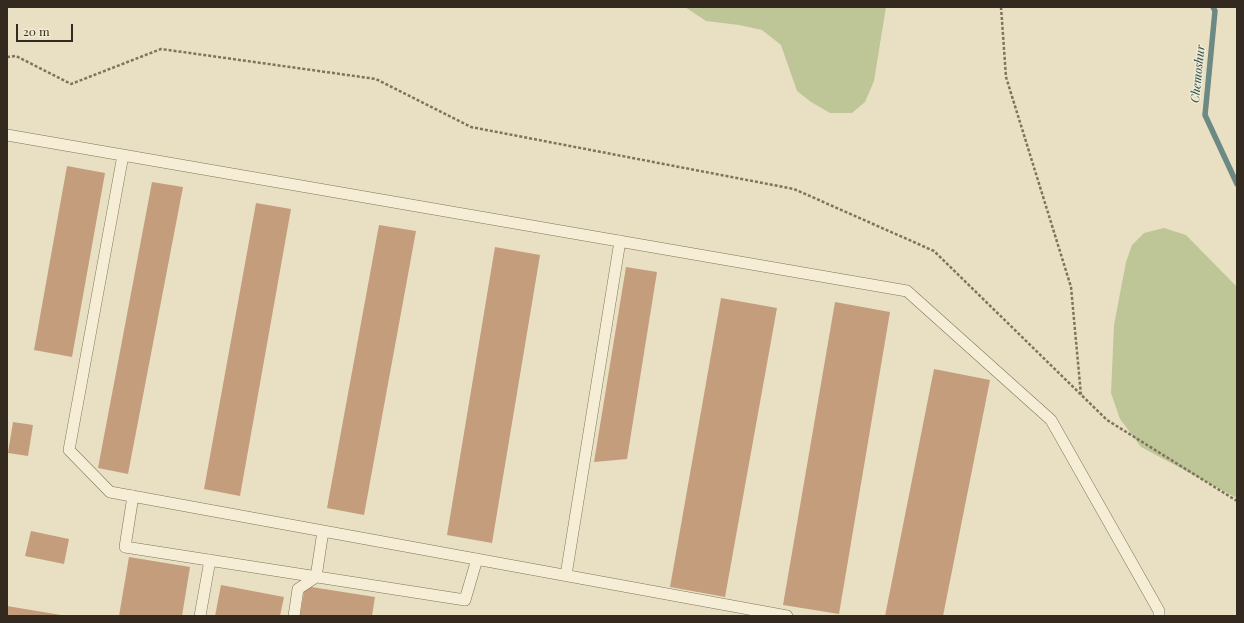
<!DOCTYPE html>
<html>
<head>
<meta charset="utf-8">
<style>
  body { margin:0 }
  #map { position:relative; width:1244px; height:623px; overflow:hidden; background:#e9e0c3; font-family:"Playfair Display",serif }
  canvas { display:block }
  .frame { position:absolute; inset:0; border:8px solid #33291e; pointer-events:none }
  .scale { position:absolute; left:16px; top:24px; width:57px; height:18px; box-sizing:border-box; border:2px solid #33291e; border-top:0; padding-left:5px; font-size:12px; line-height:14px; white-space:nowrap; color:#33291e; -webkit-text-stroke:3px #f1ead2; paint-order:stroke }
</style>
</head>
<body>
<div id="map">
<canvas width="1244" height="623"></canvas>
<div class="frame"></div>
<div class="scale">20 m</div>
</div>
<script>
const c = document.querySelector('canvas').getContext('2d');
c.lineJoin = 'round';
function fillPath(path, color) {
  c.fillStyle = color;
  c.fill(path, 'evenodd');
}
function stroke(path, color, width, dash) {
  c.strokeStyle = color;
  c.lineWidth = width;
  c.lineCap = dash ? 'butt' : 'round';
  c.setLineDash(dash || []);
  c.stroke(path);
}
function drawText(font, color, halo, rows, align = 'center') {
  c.font = font + ' "Playfair Display",serif';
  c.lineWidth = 3;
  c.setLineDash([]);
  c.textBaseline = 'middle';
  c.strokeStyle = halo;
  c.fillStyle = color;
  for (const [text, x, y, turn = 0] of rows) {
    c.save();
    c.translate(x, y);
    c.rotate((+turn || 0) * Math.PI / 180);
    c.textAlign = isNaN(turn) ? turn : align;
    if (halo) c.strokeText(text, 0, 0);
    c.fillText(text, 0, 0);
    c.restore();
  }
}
const green = new Path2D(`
  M685,7H886L874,81L865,102L852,113H830L811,102L797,91L781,45L762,30L739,25L706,21Z
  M1164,228L1186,235L1237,287V498L1141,447L1120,419L1111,393L1114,325L1126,262L1132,245L1144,233Z`);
const stream = new Path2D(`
  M1213,7L1215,11L1205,115L1237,184`);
const building = new Path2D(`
  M67,166L105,173L72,357L34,350Z
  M152,182L183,187L128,474L98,468Z
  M256,203L291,209L240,496L204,489Z
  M379,225L416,231L364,515L327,508Z
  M495,247L540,255L492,543L447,535Z
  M626,267L657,272L627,459L594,462Z
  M721,298L777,308L725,597L670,587Z
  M835,302L890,312L839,614L783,605Z
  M934,369L990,380L943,616H885Z
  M13,422L33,425L28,456L8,453Z
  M31,531L69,539L64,564L25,556Z
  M129,557L190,567L182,616H119Z
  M221,585L284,597L280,616H215Z
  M305,586L375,597L372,616H300Z
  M7,606L61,615L60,616H7Z`);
const path = new Path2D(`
  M1001,7L1006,77L1071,287L1081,395
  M7,57L16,56L71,84L161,49L376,79L471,127L794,189L934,251L1107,420L1237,501`);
const service = new Path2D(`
  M7,135L907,291L1051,420L1159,611V616
  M123,155L69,450L110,492L787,616
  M133,496L125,547L465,600L477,559
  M566,575L620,241
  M200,616L210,560
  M294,616L298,589L316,577L323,531`);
const waterNames = [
  ["Chemoshur",1198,74,-84]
];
fillPath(green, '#bec698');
stroke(stream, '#6d8984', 5.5);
fillPath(building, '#c49e7c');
stroke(service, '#81725c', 12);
stroke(path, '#81725c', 2.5, [3, 2]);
stroke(service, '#f5edd5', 11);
drawText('italic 12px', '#2f5151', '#f1ead2', waterNames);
</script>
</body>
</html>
